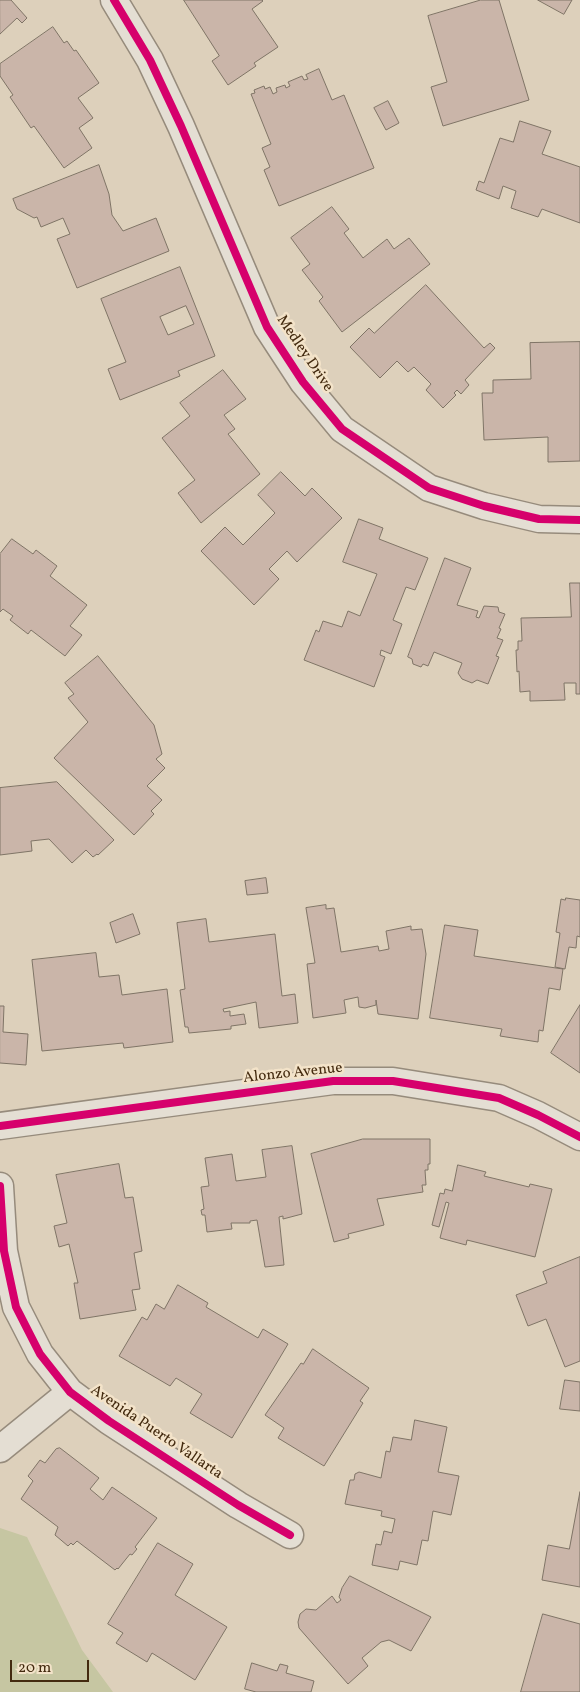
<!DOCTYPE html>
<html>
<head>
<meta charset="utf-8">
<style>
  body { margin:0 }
  #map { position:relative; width:580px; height:1692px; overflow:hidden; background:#ddd0bb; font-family:Vollkorn,serif }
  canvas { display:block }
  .scale { position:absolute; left:10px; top:1660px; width:79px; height:22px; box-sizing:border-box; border:2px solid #432a0f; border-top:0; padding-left:6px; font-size:15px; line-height:18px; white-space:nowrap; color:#432a0f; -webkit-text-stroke:4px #f3e3c9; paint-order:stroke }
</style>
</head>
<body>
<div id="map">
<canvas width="580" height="1692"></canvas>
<div class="scale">20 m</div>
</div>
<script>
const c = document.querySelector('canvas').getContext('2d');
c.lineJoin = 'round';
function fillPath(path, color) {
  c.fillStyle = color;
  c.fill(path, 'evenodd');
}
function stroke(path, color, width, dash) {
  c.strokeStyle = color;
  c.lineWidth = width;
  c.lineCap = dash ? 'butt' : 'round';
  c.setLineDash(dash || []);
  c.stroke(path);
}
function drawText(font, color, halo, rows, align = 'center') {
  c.font = font + ' Vollkorn,serif';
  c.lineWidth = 5;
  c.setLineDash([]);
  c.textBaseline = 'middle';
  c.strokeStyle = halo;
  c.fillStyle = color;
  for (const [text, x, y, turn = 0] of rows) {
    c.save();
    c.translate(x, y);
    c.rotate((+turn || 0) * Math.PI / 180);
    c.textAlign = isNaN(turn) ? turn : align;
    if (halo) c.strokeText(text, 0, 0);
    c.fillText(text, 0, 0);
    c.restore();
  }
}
const green = new Path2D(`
  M0,1528L27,1537L82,1650L113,1692H0Z`);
const building = new Path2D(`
  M0,0H11L27,18L22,23L17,18L0,34Z
  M184,0H262L263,1L252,9L278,47L254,63L256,66L228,85L212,61L219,56Z
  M481,0H499L529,100L443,126L431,87L447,82L428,16Z
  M538,0H572L564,14Z
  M53,27L64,43L67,41L74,51L76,50L99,83L78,98L93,118L79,128L92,148L64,168L34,126L31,128L10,97L13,95L0,76V64Z
  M319,69L332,100L344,95L374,168L279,206L264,170L270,167L262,148L271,144L251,94L255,93L254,90L264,86L265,89L270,87L273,94L277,92L276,88L285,85L286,88L290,86L288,82L302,76L304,80L308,79L306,75Z
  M388,101L399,123L386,130L374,108Z
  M520,121L551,131L542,154L580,167V223L542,209L538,217L511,208L516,191L503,186L499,199L476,190L479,181L484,183L500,138L513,142Z
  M99,165L109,194L112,215L123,231L156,218L169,251L77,288L57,239L70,234L63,218L41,227L37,217L34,218L17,209L13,199Z
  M332,207L349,229L344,233L363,258L387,239L394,249L409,238L430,264L342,332L319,301L323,297L302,270L310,264L291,238Z
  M180,267L215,356L178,371L180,376L120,400L108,369L126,362L101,299ZM186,306L194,324L168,335L160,317Z
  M426,285L484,348L490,343L495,348L465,380L469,385L461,394L457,390L454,393L456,395L443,408L426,390L431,384L414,367L408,372L397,361L380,378L350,347L369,328L374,333Z
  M580,342V461L548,462V437L484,440L482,393H493V380L531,379L530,343Z
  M223,370L246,399L224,415L235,429L228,434L260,474L201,523L178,493L195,480L162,438L190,416L180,403Z
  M281,472L305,496L312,488L342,518L297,562L287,551L269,569L279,579L254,605L201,551L225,527L243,545L275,513L258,495Z
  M359,519L383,528L379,539L428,558L415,590L406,587L393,620L402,624L391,654L381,650L380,655L385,657L374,687L304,660L316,630L319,632L323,621L342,627L348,611L360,616L377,574L343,562Z
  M12,539L33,554L36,550L57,566L50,576L87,605L70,626L82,635L65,656L31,630L28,634L10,620L13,616L3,609L0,612V554Z
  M445,558L471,568L457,605L478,611L476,617L479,618L484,606L498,607L499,612L505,614L499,628L501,629L497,638L503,640L496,656L499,657L488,684L477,680L472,683L462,679L458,673L462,663L434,652L428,666L423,664L421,667L413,664L412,659L408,657Z
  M570,583H580V694H576V683H564L565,700L530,701V691L520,692L519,671L517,672L516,650H518V641H522L521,618L571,617Z
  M98,656L154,725L162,754L156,759L165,768L147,786L162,800L151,811L154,814L134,835L54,758L88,722L68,698L74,694L65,683Z
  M57,782L114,840L98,855L97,854L93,857L86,850L72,863L49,839L31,841L32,851L0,855V788Z
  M266,878L268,893L247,895L245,881Z
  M566,898L580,900V937L577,936L576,948L569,947L565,969L555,967L560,933L556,932L561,899L565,900Z
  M326,905V909L334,908L341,952L378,946L379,951L389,949L386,931L411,926V930L422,929L426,954L418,1019L378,1014L376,1000V1005L365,1008L359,1007L358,997L344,1000L346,1013L313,1018L307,964L315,963L306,908Z
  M133,914L140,934L116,943L110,923Z
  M206,919L209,942L275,934L282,996L295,994L298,1023L259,1028L256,1002L223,1009L224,1012L230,1011V1016L244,1014L246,1024L231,1026V1029L189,1033L188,1027H185L180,990L185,989L177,923Z
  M445,925L478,930L474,956L563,969L560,990L549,988L543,1031L539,1030L538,1042L500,1036L502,1029L430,1018Z
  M96,953L99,977L119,975L122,995L167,989L173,1042L124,1048L123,1043L42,1051L32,960Z
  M580,1005V1073L551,1053Z
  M0,1006H4L3,1032L28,1034L26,1065L0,1063Z
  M363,1139H430V1164H428V1170H425L426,1185H422L423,1192L377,1199L384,1225L348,1234L349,1238L334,1242L311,1154Z
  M292,1146L302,1214L283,1219V1216L279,1217L284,1265L265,1267L257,1220L250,1221V1223H231L232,1229L207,1232L205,1215H202L201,1210L204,1209L201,1187L209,1186L205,1158L232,1154L236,1181L266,1177L262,1150Z
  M119,1164L125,1198L133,1197L142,1251L134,1253L140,1289L132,1290L136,1310L80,1319L74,1283H78L69,1244L59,1247L54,1226L67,1223L56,1175Z
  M458,1165L486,1172L484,1176L529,1187L530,1184L552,1189L535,1257L467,1240L466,1245L440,1238L449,1203L446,1202L439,1227L432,1225L440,1193L444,1194L445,1189L452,1191Z
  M580,1257V1361L565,1367L546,1319L528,1326L516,1295L547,1283L543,1272Z
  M178,1285L208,1303L206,1307L258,1338L263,1329L288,1344L232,1438L190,1413L202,1394L176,1378L170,1386L119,1356L142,1317L147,1320L156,1304L164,1309Z
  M313,1349L369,1388L360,1401L363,1403L324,1466L278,1438L284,1428L265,1415L301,1363L303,1364Z
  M565,1380L580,1382V1411L560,1409Z
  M415,1420L447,1427L438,1472L459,1476L451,1515L433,1511L428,1541L422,1540L417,1565L400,1561L398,1570L372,1565L376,1544L381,1545L384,1531L392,1533L395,1519L381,1516L382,1511L345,1504L350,1480H354L355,1474L359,1472L381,1478L386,1451L390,1452L393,1437L411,1440Z
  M60,1448L99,1478L90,1489L103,1500L112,1487L157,1518L135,1547L137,1549L132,1555L130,1554L118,1569L117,1568L115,1570L77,1541L73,1545L71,1543L68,1546L55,1535L58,1527L21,1499L33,1481L28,1476L40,1460L45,1463L56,1449Z
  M580,1492V1587L542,1580L548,1545L569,1549Z
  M158,1543L193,1564L175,1595L227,1627L195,1680L152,1653L147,1662L116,1643L123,1633L108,1624Z
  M350,1576L431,1617L411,1651L389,1640L381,1642L362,1658L368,1666L348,1684L299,1628L298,1622L300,1614L306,1609L316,1610L332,1596L337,1603L341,1600L339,1597L342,1588Z
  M543,1614L580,1624V1692H521Z
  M252,1663L277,1671L280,1664L288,1666L286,1673L314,1681L311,1692H256L245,1689Z`);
const minor = new Path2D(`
  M114,0L150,60L181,126L267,327L303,382L342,429L429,488L484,506L539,519L580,520
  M0,1126L333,1081H393L499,1098L538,1115L580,1137
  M0,1186L4,1251L16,1307L40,1354L70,1392L109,1421L238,1505L290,1535
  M0,1449L70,1392`);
const cycleway = new Path2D(`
  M114,0L150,60L181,126L267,327L303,382L342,429L429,488L484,506L539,519L580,520
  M0,1126L333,1081H393L499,1098L538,1115L580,1137
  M0,1186L4,1251L16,1307L40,1354L70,1392L109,1421L238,1505L290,1535`);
const streetNames = [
  ["Medley Drive",304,354,56],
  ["Alonzo Avenue",293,1074,-6],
  ["Avenida Puerto Vallarta",156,1433,34]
];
fillPath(green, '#c6c6a2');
fillPath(building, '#cab5a9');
stroke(building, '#7f7466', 1);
stroke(minor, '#968b7c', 29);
stroke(minor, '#e4ded3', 26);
stroke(cycleway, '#d6006c', 8);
drawText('15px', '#432a0f', '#f3e3c9', streetNames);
</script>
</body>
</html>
